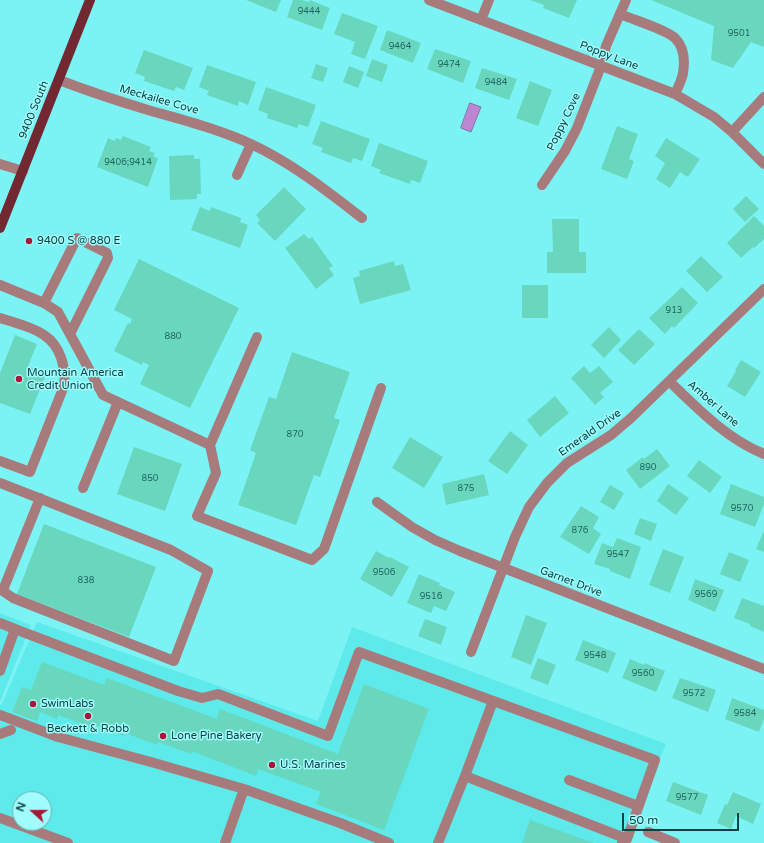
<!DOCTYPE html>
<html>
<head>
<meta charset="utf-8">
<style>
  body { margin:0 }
  #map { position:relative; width:764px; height:843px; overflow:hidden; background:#7bf3f5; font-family:"Varela Round",sans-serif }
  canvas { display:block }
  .north { position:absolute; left:12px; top:791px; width:40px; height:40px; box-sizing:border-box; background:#a1fcfd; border:1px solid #65b2b3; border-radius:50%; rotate:291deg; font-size:11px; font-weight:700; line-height:16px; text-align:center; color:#0a4243 }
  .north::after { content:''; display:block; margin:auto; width:14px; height:18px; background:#ab1537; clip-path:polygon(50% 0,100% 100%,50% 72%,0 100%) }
  .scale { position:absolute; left:622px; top:813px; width:117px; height:18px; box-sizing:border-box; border:2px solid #0a4243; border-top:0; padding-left:5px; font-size:12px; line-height:14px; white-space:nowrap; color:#0a4243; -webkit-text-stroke:3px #a1fcfd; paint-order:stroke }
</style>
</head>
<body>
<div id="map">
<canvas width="764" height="843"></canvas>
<div class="north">N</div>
<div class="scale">50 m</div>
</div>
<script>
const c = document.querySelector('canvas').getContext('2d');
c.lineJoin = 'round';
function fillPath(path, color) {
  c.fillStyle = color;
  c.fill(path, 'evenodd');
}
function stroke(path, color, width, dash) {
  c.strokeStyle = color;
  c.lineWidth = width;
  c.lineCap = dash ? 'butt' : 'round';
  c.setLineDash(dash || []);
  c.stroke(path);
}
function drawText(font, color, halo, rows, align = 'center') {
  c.font = font + ' "Varela Round",sans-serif';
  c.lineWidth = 3;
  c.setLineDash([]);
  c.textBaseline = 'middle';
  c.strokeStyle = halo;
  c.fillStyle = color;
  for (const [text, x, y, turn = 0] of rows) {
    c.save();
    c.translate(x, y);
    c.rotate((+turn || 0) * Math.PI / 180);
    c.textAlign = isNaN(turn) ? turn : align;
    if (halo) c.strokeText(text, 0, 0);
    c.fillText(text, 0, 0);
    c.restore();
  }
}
const built = new Path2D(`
  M0,613L31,625L0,702Z
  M37,622L318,721L352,627L666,744L626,843H0V705L2,704ZM20,799H44V823H20Z`);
const water = new Path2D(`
  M470,103L481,107L471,132L461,128Z`);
const building = new Path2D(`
  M246,0H281L276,12Z
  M293,0H302L309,2L310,0L330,8L322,30L287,17Z
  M530,0H577L569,18L543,8L544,5Z
  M651,0H764V47L751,42L733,68L711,60L714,26Z
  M342,13L378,26L365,59L351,54L355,42L334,34Z
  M387,30L421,43L413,63L380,50Z
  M435,49L471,61L463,83L427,69Z
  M144,50L193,68L184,90L176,87L174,91L144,81L145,77L135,73Z
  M372,59L388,65L382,82L366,76Z
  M316,64L328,68L323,82L311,78Z
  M207,65L256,82L248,105L239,101L238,106L207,95L209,91L199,87Z
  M349,66L364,72L358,88L343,82Z
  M482,68L517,79L509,100L475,88Z
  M530,81L552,90L538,126L516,118Z
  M266,87L316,105L308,127L299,124L297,128L267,118L268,114L258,110Z
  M321,121L370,139L362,161L353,158L351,163L321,152L323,148L312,144Z
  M617,126L638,134L629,159L634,161L627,179L601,169Z
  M123,136L151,147L149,151L155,153L153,156L158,158L148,187L97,167L108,138L115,141L116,138L121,140Z
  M666,138L700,159L688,177L680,172L670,188L656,179L665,163L655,156Z
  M379,143L428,161L420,183L411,180L410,184L379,173L381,170L371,166Z
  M194,155V159H200L201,194H197V199L170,200L169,156Z
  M284,187L306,209L275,241L257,223L260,220L256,215Z
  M746,196L759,209L745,222L733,209Z
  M200,207L210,211L211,207L241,218L240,222L248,225L240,248L191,230Z
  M754,216L764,226V239L754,248L753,247L741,258L727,243Z
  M552,219H579V252H586V273H547V252H553Z
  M304,234L309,239L312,237L333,266L329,268L334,275L316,289L285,248Z
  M701,256L723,277L707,292L686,271Z
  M139,259L239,308L190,408L140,384L149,365L143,362L142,365L114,351L128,323L130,324L132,319L114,310Z
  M394,261L395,266L403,264L411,290L360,304L353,278L360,276L359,271Z
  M522,285H548V318H522Z
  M682,287L698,303L674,328L672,326L665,334L649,318Z
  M609,327L621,340L604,358L591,345Z
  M639,329L655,344L634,365L618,350Z
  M15,335L37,344L28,366L46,374L30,414L0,403V373Z
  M292,352L350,372L334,418L340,420L320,477L314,475L296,525L238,505L256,453L250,450L269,397L276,399Z
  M741,360L761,372L745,397L727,386L736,371L735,370Z
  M584,366L590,373L599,366L613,382L600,393L604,397L595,405L571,378Z
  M555,396L569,413L540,437L527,420Z
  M510,431L528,445L507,474L488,461Z
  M410,437L443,457L424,488L392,468Z
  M134,447L182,464L165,511L117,494Z
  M657,449L670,466L640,489L626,470L643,457L644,459Z
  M699,460L722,477L710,493L687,476Z
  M484,474L489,495L446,505L442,484Z
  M668,484L689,498L676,515L657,501Z
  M731,484L764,497V504L755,527L720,514Z
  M610,485L624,493L614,510L600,502Z
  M581,506L599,517L593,528L601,534L589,554L560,537Z
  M640,518L657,524L651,541L634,534Z
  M44,524L156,567L129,637L17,594Z
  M764,530V552L756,549Z
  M617,538L641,547L630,579L610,571V569L594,564L602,543L613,547Z
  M663,549L684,557L670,593L649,585Z
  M376,551L389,558L390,557L409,567L392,597L360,579Z
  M729,552L749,560L740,582L720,574Z
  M419,574L440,583L439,585L455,592L446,611L434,606L431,613L407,603Z
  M695,579L724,590L715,612L688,600Z
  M742,598L764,606V632L750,626V624L734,618Z
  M526,615L547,623L531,665L511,657Z
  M425,619L447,627L441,645L418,636Z
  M583,640L616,653L608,673L575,660Z
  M538,658L556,665L548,685L530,678Z
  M630,659L644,665V663L665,671L656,692L622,678Z
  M42,662L104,685L107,678L217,719L220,709L338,754L364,684L429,709L384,830L316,804L321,792L258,769L256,776L192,751L191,754L158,742L157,745L125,733L124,736L92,724L91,727L58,715L57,719L40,712L37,721L12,712L22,687L31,690Z
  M680,678L716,690L708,712L672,698Z
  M732,698L764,710V718L759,732L725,719Z
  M673,782L708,795L701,815L666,801Z
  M733,792L761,804L753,824L736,816L731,829L717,823L725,804L727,805Z
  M530,820L594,843H522Z`);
const minor = new Path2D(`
  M429,0L675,94L714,117L732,132L764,164
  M620,14C634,20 665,29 675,38C684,47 685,61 683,73C682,80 678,87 675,94
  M481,20L489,0
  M59,80C88,91 118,101 148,110C183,120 218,129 251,144C292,163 327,191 362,218
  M732,132L764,97
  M0,164L23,171
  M237,175L251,144
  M542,185L565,151L577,128L601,66L606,46L626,0
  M0,285L44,303L58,312L103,395L210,445L216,473L197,516L312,560L324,549L381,388
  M44,303L77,238L107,253L108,258L70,334
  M0,318C13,322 33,327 44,335C61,346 66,368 64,386L30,472L0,461
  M670,382C698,409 727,439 764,454
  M210,445L257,337
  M0,483L171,550L208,571L174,661L13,598L0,589
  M83,488L118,402
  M377,502L412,527L435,540L460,551L764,669
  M3,590L40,498
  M0,623L15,629
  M471,652L515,537L529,507L547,483L567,463L611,435L631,418L764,289
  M0,671L15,629L178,691L202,698L218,694L328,736L359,652L655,760L627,839L622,843
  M0,715L58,737L151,762L244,789L225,843
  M0,734L11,730
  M465,776L493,701
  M569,780L638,806
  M244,789L340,823L389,843
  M0,818L68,843
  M648,832L675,843
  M438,843L465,776L627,839`);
const major = new Path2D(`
  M0,228L90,0`);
const markers = [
  [29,241,4,"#ab1537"],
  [19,379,4,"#ab1537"],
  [33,704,4,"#ab1537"],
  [88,716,4,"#ab1537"],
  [163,736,4,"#ab1537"],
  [272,765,4,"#ab1537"]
];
const numberNames = [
  ["9444",309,12],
  ["9501",739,34],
  ["9464",400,47],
  ["9474",449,65],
  ["9484",496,83],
  ["9406;9414",128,163],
  ["913",674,311],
  ["880",173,337],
  ["870",295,435],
  ["890",648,468],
  ["850",150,479],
  ["875",466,489],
  ["9570",742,509],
  ["876",580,531],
  ["9547",618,555],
  ["9506",384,573],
  ["838",86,581],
  ["9569",706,595],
  ["9516",431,597],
  ["9548",595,656],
  ["9560",643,674],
  ["9572",694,694],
  ["9584",745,714],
  ["9577",687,798]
];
const streetNames = [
  ["Poppy Lane",609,56,21],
  ["Meckailee Cove",159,100,16],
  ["9400 South",34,110,-68],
  ["Poppy Cove",564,122,-64],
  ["Amber Lane",713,404,41],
  ["Emerald Drive",590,433,-35],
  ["Garnet Drive",571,582,21]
];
const poiNames = [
  ["9400 S @ 880 E",37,241],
  ["Mountain America",27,373],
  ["Credit Union",27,386],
  ["SwimLabs",41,704],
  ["Beckett & Robb",88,729,"center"],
  ["Lone Pine Bakery",171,736],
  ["U.S. Marines",280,765]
];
fillPath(built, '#5ee9eb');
fillPath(water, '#bc86d1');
stroke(water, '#8772a6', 1);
fillPath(building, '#69d7be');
stroke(minor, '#a77b7c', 10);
stroke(major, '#712830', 10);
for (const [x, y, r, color] of markers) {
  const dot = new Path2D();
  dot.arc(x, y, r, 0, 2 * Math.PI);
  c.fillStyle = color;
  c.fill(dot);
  stroke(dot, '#a1fcfd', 1.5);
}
drawText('9px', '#226762', null, numberNames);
drawText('11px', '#0a4243', '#a1fcfd', streetNames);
drawText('11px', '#0a4243', '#a1fcfd', poiNames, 'left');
</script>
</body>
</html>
